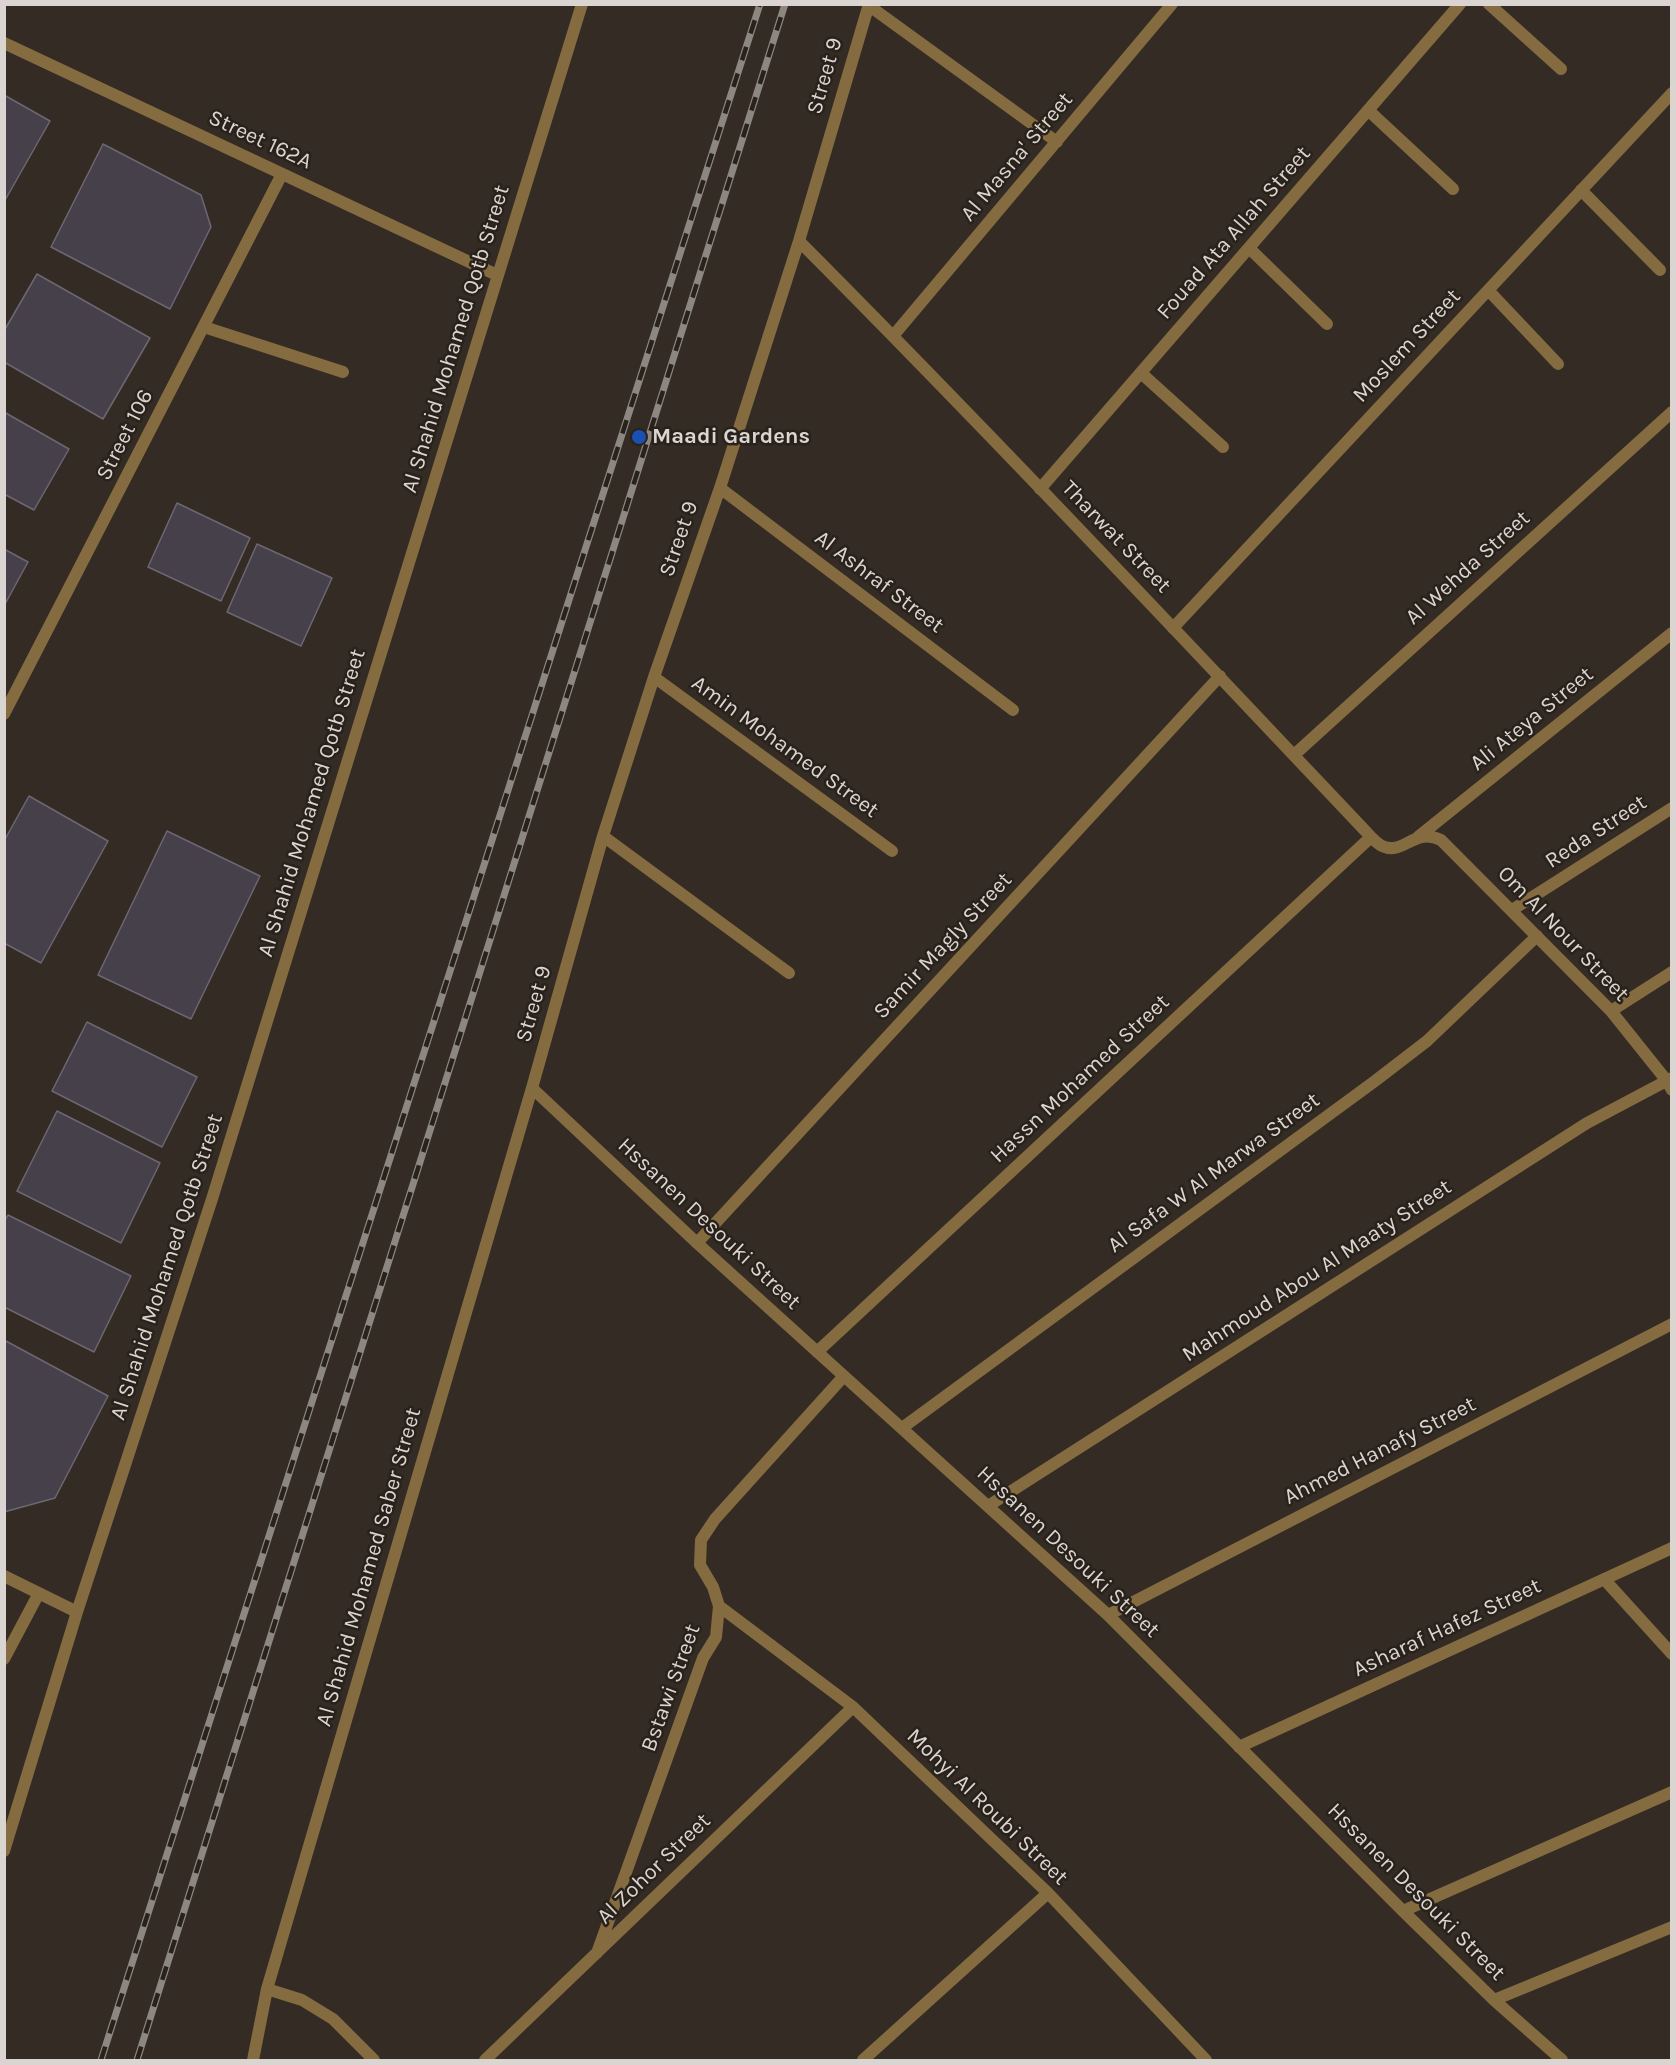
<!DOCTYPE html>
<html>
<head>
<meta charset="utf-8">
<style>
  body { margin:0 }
  #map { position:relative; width:1676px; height:2065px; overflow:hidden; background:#332b24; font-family:Karla,sans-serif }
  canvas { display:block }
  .frame { position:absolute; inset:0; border:6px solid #dad5d0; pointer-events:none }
</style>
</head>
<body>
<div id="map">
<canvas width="1676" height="2065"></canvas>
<div class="frame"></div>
</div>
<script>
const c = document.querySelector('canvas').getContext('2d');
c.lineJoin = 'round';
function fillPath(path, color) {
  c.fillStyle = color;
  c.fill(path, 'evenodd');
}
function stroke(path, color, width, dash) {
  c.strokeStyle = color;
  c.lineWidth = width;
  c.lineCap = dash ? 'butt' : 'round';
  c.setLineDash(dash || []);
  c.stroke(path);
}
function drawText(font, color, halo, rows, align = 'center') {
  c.font = font + ' Karla,sans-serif';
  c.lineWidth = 5;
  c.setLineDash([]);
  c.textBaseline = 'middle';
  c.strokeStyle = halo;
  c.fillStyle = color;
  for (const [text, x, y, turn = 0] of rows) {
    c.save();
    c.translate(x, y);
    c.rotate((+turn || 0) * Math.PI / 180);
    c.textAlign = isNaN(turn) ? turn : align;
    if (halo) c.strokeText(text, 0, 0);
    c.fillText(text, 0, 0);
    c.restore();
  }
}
const building = new Path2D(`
  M4,95L50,121L4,202Z
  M103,144L201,195L211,227L170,309L51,247Z
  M37,274L150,338L103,419L4,362V331Z
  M4,412L69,449L34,510L4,494Z
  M177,503L250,538L221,601L148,567Z
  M257,544L332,578L301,646L227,612Z
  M4,549L28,562L4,606Z
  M29,796L108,841L41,963L4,943V841Z
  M167,831L260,876L191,1019L98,975Z
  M87,1022L197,1077L162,1147L52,1091Z
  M57,1111L160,1163L121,1243L17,1191Z
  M8,1215L131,1276L94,1352L4,1307V1222Z
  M4,1340L108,1396L55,1498L4,1512Z`);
const lane = new Path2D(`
  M204,327L343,372`);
const street = new Path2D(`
  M1489,4L1561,69
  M868,5L1057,142
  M4,43L497,275
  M1368,110L1453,189
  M1581,190L1660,270
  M799,241C993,436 1182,637 1371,837C1374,840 1378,844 1382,846C1404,856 1413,827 1441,840L1611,1011L1667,1081L1672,1090
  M1249,248L1327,324
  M1488,290L1558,364
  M893,336L1172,4
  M1141,373L1223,447
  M720,488L1013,710
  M1040,489L1460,4
  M1173,628L1672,93
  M654,677L892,851
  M4,714L282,174
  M1294,755L1672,412
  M603,836L789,973
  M1418,837L1672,633
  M1512,910L1672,808
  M1611,1011L1672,972
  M532,1088L697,1243L1108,1615L1403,1911L1494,2000L1562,2060
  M697,1243L1220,676
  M817,1352L1371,837
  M902,1428L1375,1081L1427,1041L1537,936
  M988,1506L1587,1123L1672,1078
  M4,1576L77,1612
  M1604,1579L1672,1654
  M719,1606L853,1707L1048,1893L1206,2060
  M1108,1615L1672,1324
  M4,1659L39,1593
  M1239,1747L1672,1548
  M4,1851L77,1612L212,1199L582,4
  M1403,1911L1672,1792
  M597,1953L703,1658L716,1637L719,1606L713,1587L700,1565L701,1540L715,1519L844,1376
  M267,1989L302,2000L333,2019L374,2060
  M1494,2000L1672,1927
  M253,2060L267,1989L532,1088L603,836L654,677L720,488L799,241L869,4
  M485,2060L853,1707
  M863,2060L1048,1893`);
const rail = new Path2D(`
  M101,2060L760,4
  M137,2060L785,4`);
const markers = [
  [639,437,8,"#1a4fb4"]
];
const streetNames = [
  ["Street 9",825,76,-74],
  ["Street 162A",260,140,25],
  ["Al Masna' Street",1017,157,-50],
  ["Fouad Ata Allah Street",1234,233,-49],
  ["Al Shahid Mohamed Qotb Street",456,339,-73],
  ["Moslem Street",1407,346,-47],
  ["Street 106",125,435,-63],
  ["Tharwat Street",1116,537,46],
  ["Street 9",679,539,-71],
  ["Al Wehda Street",1468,568,-42],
  ["Al Ashraf Street",879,582,37],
  ["Ali Ateya Street",1532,719,-39],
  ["Amin Mohamed Street",785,747,36],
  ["Al Shahid Mohamed Qotb Street",312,803,-73],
  ["Reda Street",1596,832,-33],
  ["Om Al Nour Street",1563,934,46],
  ["Samir Magly Street",943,946,-47],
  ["Street 9",534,1004,-74],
  ["Hassn Mohamed Street",1080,1079,-43],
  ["Al Safa W Al Marwa Street",1214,1173,-36],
  ["Hssanen Desouki Street",709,1224,43],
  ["Al Shahid Mohamed Qotb Street",167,1267,-72],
  ["Mahmoud Abou Al Maaty Street",1317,1271,-33],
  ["Ahmed Hanafy Street",1380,1451,-27],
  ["Hssanen Desouki Street",1068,1552,43],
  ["Al Shahid Mohamed Saber Street",369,1567,-74],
  ["Asharaf Hafez Street",1447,1628,-25],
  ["Bstawi Street",671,1688,-70],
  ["Mohyi Al Roubi Street",987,1807,44],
  ["Al Zohor Street",654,1869,-44],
  ["Hssanen Desouki Street",1416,1892,45]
];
const poiNames = [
  ["Maadi Gardens",652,437]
];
fillPath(building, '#454049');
stroke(building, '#6d6771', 1.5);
stroke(lane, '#856b40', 12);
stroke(street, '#856b40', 12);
stroke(rail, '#8d8781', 7);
stroke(rail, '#29221a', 4.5, [14]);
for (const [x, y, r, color] of markers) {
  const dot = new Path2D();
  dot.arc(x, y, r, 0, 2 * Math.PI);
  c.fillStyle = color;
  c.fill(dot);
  stroke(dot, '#29221a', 2);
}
drawText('22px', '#dad5d0', '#29221a', streetNames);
drawText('bold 22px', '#dad5d0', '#29221a', poiNames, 'left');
</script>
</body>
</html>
